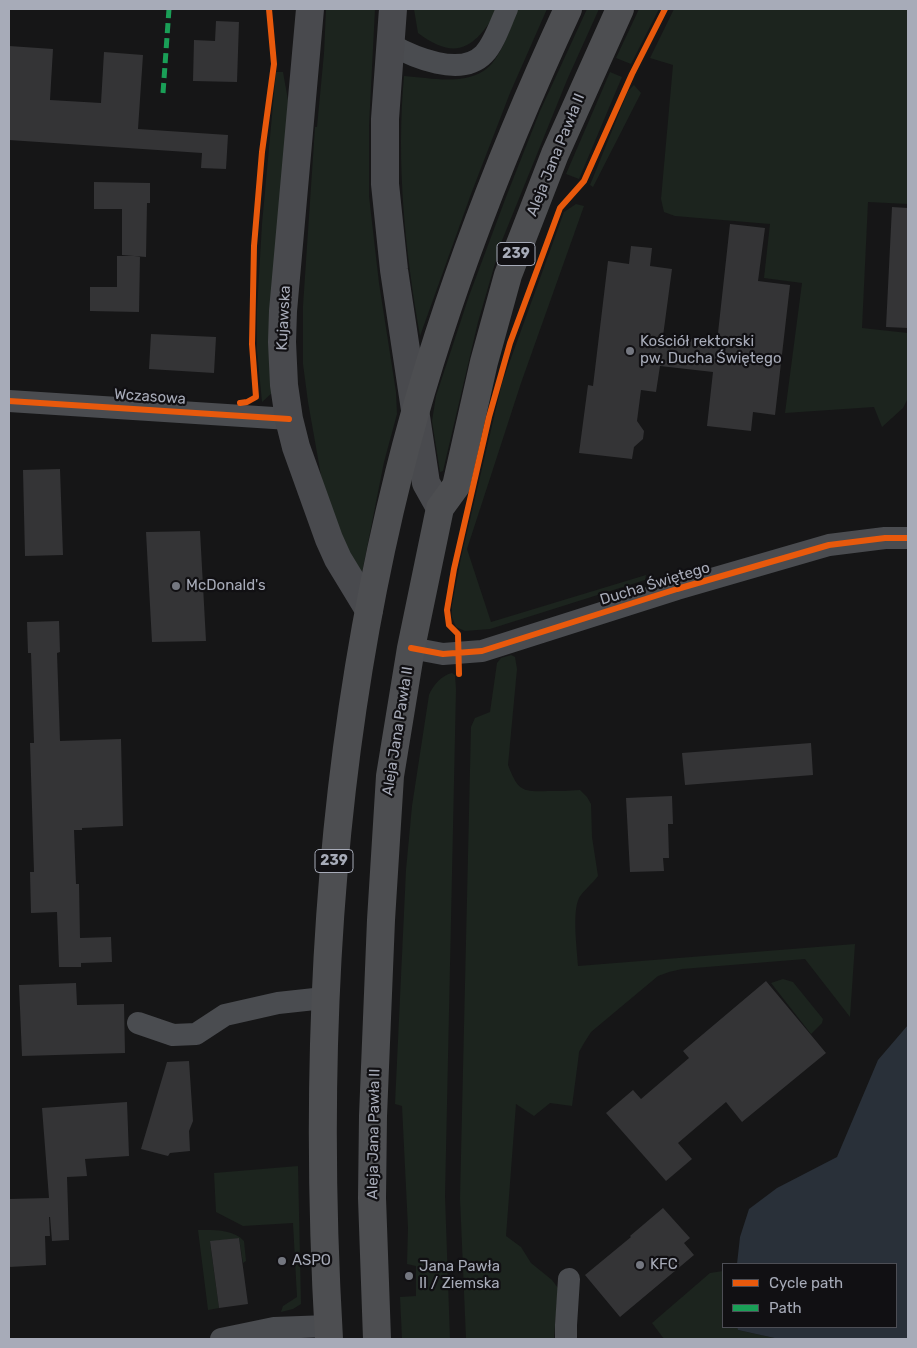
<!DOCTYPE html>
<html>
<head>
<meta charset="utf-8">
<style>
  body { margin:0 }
  #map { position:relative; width:917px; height:1348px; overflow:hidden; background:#161617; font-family:Rubik,sans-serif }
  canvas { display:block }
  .frame { position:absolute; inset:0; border:10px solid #a7abb8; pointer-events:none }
  .legend { position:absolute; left:722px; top:1263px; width:175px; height:65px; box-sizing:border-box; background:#111013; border:1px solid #4d4e55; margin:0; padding:6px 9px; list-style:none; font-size:15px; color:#a7abb8 }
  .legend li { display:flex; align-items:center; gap:10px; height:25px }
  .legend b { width:25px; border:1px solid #4d4e55 }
</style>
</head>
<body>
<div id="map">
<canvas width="917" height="1348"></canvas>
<div class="frame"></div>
<ul class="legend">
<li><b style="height:6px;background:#e8590c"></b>Cycle path</li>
<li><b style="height:6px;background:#1a9f57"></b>Path</li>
</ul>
</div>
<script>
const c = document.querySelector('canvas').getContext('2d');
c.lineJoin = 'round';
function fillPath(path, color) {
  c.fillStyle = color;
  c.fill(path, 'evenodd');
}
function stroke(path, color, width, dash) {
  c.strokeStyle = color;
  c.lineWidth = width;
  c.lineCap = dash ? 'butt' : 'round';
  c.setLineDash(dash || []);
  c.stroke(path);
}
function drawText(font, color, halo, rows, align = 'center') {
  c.font = font + ' Rubik,sans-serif';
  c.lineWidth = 4.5;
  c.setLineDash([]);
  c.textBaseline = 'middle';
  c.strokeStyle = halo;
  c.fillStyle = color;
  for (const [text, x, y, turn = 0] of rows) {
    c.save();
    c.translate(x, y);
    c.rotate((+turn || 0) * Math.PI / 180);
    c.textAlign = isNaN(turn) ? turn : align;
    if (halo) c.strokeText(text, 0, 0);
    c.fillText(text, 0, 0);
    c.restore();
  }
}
const green = new Path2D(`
  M326,9H375L369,126V196L379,283L396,392L397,414L384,462L362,573L354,570L322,481L308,402L303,364V306L315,127H317L324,53Z
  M414,9H498C476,46 458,63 418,33Z
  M518,9H547L510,93L471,194L420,336C405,250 396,163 404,76C435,78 476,89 496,58C506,43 511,25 518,9Z
  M587,9H599L567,80L501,243L478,322L443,471L440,472L432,421L436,396L469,296L506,197L540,111Z
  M639,9H659L631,64L616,58Z
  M674,9H908V204L868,202L862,328L908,333V398L903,408L882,427L874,407L785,413L802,283L764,278L770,224L675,216L664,212L661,199L673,65L650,58Z
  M276,72H283L288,100L287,127L272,393L262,402L257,351V309L262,224Z
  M610,72L622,77L579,179L566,174Z
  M634,85L641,93L593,187L590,185L628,91Z
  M576,204L584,206L521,383L467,549L491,622L646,575L645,580L490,629L465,631L456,627L452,617V605L461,558L502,383L564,212Z
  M511,655L515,657L517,669L508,765C518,791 522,792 548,791C559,791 569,791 580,790L587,797L591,804L592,837L598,876C592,884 584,890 579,898C572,912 577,949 578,966L855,944L850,1017L805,959L682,969L669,972L658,976L591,1032L584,1043L579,1052L578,1061L572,1106L550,1103L534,1116L516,1104L506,1236L521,1247L531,1263L552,1280L558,1288L554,1339H466L460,1198L471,727L475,718L490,712L497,663L501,658Z
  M452,673L455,675L456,689L445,1196L450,1339H402L400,1297L416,1296V1266L407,1264L408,1228L402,1106L395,1104L406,870L412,806L429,695C433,685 442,675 452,673Z
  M783,979L793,982L823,1019L822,1023L811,1034L771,983Z
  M298,1166L301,1304L293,1309L281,1312L283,1306L297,1297L293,1223L243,1226L216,1212L214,1173Z
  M198,1230C214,1230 233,1229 244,1241L246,1261L243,1263L239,1238L210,1242L219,1308L208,1310Z
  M723,1271V1327H737L738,1330L779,1339H664L652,1323L710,1273Z`);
const water = new Path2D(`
  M908,1025V1339H779L738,1330L737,1327H896V1264H737L740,1237L749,1209L777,1188L837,1157L878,1060Z`);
const building = new Path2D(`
  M216,21L239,22L237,82L193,81L194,40L215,41Z
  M9,46L53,49L50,100L101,103L104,52L143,55L138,129L228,135L226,169L201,168L202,153L9,140Z
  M94,182L150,183V203H147L146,257L122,255V209H94Z
  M892,207L908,208V328L886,327Z
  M730,224L765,228L758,281L790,285L775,415L753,412L751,431L707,426L713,372L660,366L656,392L641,390L637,421L644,431L643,439L634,447L632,459L579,453L588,385L593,386L608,261L629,264L631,246L652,248L650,266L672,269L663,336L717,342Z
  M117,256H140L139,312L90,311V287H117Z
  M151,334L216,337L214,373L149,369Z
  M60,469L63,555L25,556L23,470Z
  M200,531L206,641L152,642L146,532Z
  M59,621L60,652L57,653L60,741L121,739L123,826L82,828V830H74L76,884H79L80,938L111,937L112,962L81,963V967H59L57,912L31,913L30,872H34L30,743H34L31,653H28L27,622Z
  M811,743L813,775L685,785L682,753Z
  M672,796L673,824H668L669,858H663L664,871L630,872L626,798Z
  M766,981L826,1053L742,1122L726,1102L678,1143L692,1159L666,1181L606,1113L633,1090L641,1099L689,1058L683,1051Z
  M76,983L77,1005L124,1004L125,1053L22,1056L19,985Z
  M189,1061L193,1121L189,1131L190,1151L170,1153L168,1156L141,1149L167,1062Z
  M127,1102L129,1156L85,1159L87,1176L67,1177L69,1240L52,1241L50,1217H49L50,1236H45L46,1265L9,1267V1199L49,1198L42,1108Z
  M663,1208L690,1238L684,1243L694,1255L620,1317L585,1275L631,1237L630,1236Z
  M239,1238L248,1304L219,1308L210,1241Z`);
const street = new Path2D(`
  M390,44C413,57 461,78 484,54C494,44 501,22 507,9
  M9,401L289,419
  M411,648L443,654L482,651L677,589L829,545L885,538H908
  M138,1023L173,1035L196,1034L225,1015L278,1003L324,998
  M221,1339L274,1328L328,1326
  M566,1339V1325L569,1279`);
const secondary = new Path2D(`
  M310,9L283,311L282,342L284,385L289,419L296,447L329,539L338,559L369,610
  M393,9L385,119V184L394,270L426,483L440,508`);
const primary = new Path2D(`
  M329,1339C312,1049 328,756 399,473C439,313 499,158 568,9
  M377,1339L372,1198L373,1116L381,920L390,776L411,648L440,508L456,486L484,362L508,275L555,154L620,9`);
const quiet = new Path2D(`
  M163,93L169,9`);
const cycleway = new Path2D(`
  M9,401L289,419
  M240,403L247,402L256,397L252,344L254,246L262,152L274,64L269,9
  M411,648L443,654L482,651L677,589L829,545L885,538H908
  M459,674L458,634L449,625L447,610L454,569L489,417L510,343L560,208L584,181L632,74L665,9`);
const markers = [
  [630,351,5,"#747780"],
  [176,586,5,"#747780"],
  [282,1261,5,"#747780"],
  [640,1265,5,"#747780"],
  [409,1276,5,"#747780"]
];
const shields = [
  [516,254,38],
  [334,861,38]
];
const shieldNames = [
  ["239",516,254],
  ["239",334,861]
];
const streetNames = [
  ["Aleja Jana Pawła II",556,155,-68],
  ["Kujawska",284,318,-87],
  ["Wczasowa",150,397,4],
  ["Ducha Świętego",655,584,-17],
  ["Aleja Jana Pawła II",398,731,-81],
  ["Aleja Jana Pawła II",374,1134,-89]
];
const poiNames = [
  ["Kościół rektorski",640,342],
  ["pw. Ducha Świętego",640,359],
  ["McDonald's",186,586],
  ["ASPO",292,1261],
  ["KFC",650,1265],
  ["Jana Pawła",419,1267],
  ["II / Ziemska",419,1284]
];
fillPath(green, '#1c241e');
fillPath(water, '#293039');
fillPath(building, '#343436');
stroke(street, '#4a4c50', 22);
stroke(secondary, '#494a4e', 28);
stroke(primary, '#4d4e51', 28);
stroke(quiet, '#1a9f57', 5, [10, 5]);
stroke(cycleway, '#e8590c', 6);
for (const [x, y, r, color] of markers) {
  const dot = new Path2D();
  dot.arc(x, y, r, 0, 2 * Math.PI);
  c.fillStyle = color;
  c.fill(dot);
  stroke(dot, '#111013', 2);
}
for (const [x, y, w] of shields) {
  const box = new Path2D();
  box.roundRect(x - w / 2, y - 11.5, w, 23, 4);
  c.fillStyle = '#111013';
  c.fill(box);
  stroke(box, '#a7abb8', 1);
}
drawText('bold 14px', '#a7abb8', null, shieldNames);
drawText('15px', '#a7abb8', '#111013', streetNames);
drawText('15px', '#a7abb8', '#111013', poiNames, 'left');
</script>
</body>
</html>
